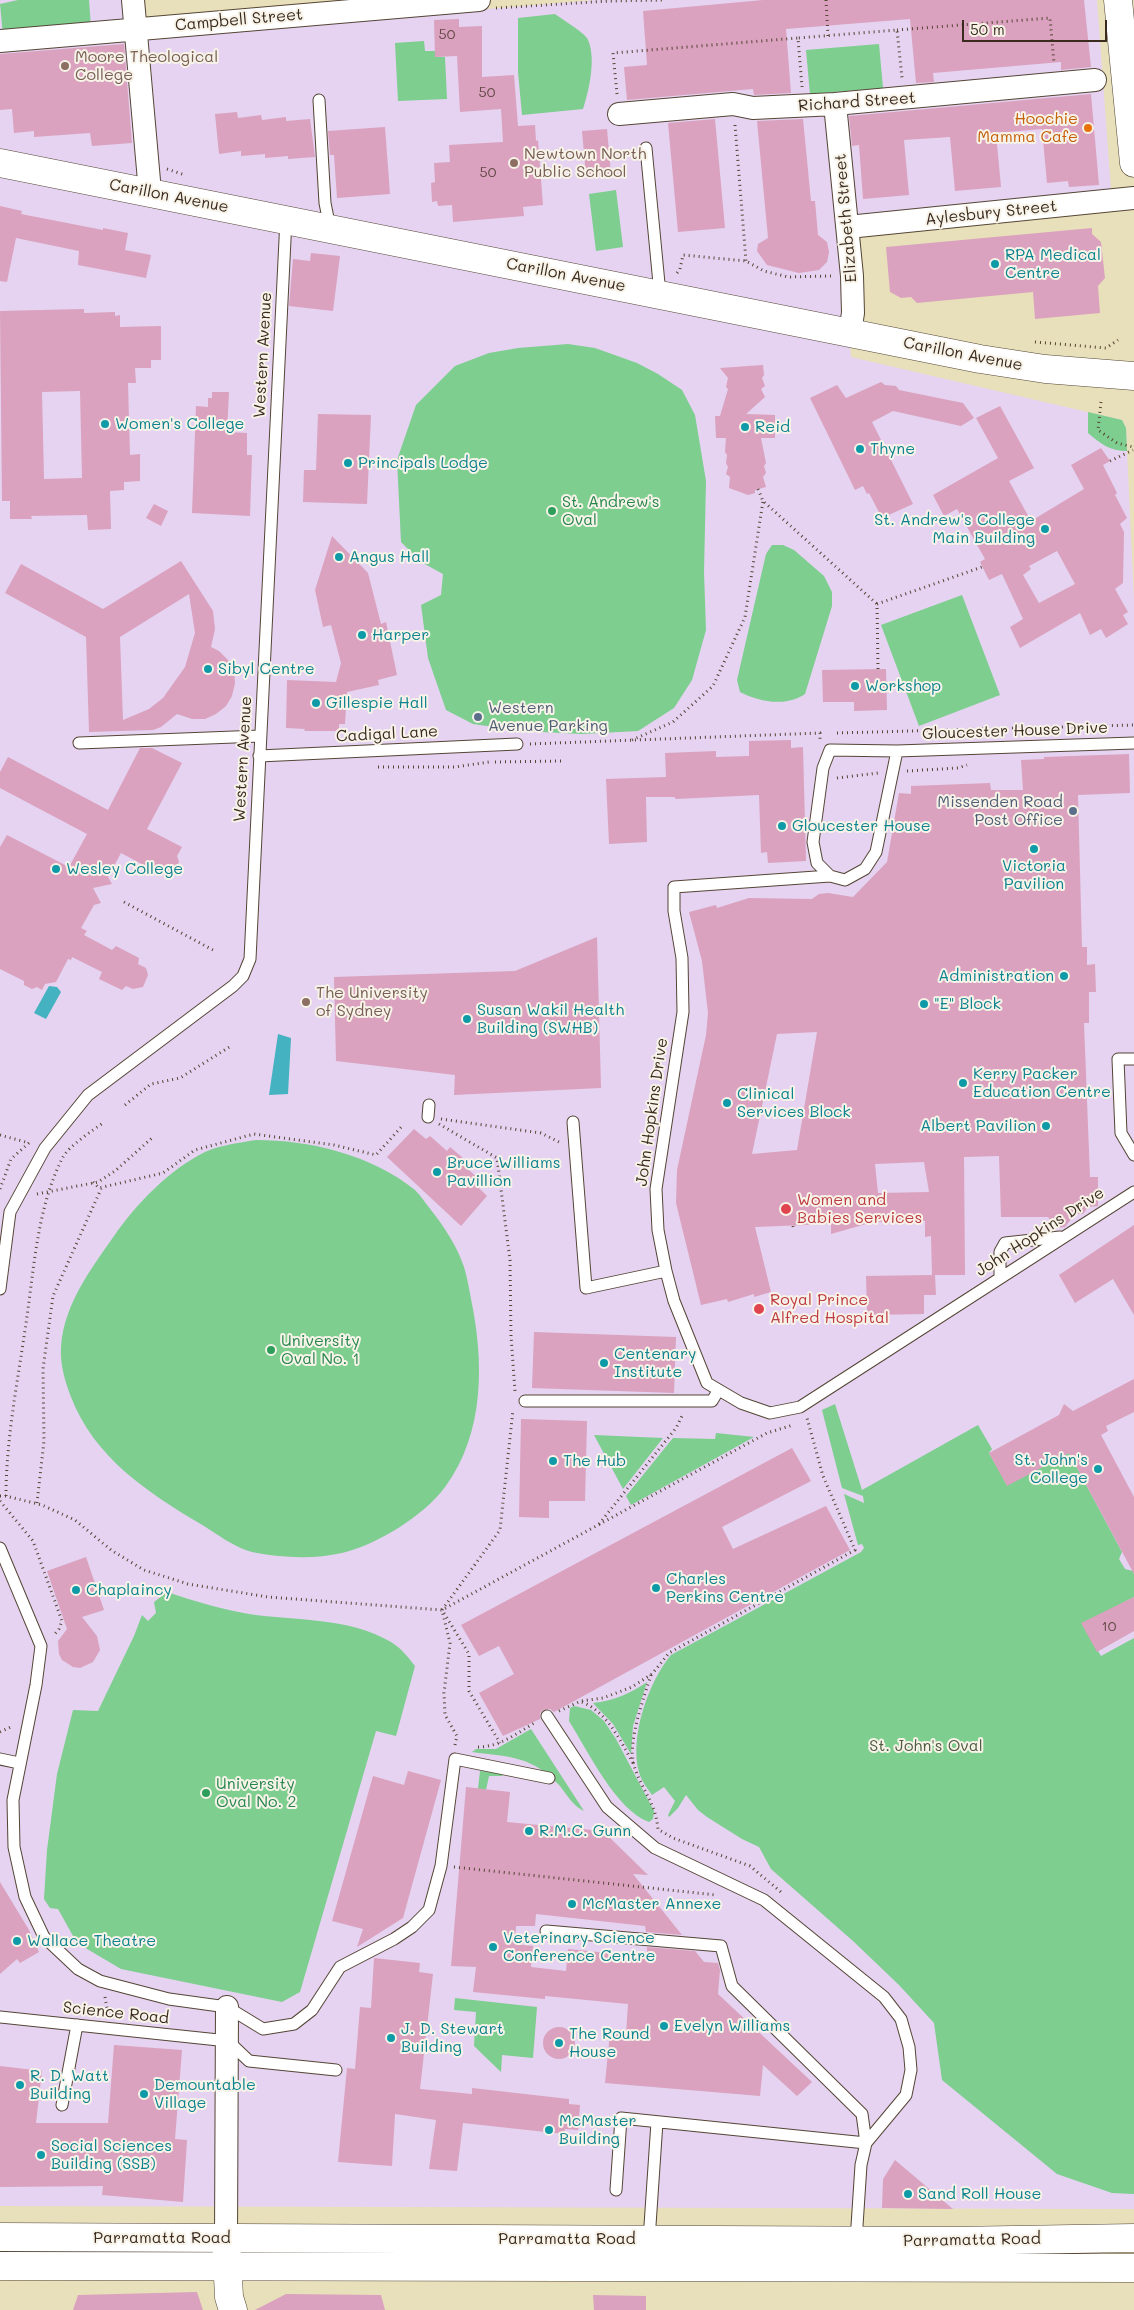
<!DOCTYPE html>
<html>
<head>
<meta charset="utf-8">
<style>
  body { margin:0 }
  #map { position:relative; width:1134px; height:2310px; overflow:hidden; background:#e8e0ba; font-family:Mali,sans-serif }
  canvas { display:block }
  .scale { position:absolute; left:962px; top:20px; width:145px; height:22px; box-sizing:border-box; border:2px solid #3b2a1e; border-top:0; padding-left:6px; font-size:15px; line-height:18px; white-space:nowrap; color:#3b2a1e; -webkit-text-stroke:4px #f7f3e8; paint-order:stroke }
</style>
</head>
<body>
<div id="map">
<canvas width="1134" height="2310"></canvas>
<div class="scale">50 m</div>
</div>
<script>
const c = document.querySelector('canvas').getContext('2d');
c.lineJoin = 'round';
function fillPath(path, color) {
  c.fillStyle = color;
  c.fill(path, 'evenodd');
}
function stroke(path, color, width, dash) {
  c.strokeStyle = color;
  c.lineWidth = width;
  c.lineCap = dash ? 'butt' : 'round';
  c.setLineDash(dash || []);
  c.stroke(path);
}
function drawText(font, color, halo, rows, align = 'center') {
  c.font = font + ' Mali,sans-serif';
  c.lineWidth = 4;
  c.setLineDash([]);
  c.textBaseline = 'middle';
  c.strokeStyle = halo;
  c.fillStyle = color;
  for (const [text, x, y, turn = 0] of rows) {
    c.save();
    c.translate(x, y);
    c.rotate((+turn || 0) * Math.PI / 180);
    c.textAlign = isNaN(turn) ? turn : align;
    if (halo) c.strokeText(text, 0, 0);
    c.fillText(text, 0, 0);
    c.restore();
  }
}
const built = new Path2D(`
  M0,0H124L127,39L595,0H1097L1111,190L838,217L851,357L1122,420L1126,428L1134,601V2209L0,2206Z`);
const green = new Path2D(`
  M18,0H89L91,27L3,35L0,4Z
  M555,14C563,20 582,31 587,38C597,56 589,91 583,109L522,115L518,72V18Z
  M424,41L425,51H435V57H445L447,99L398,101L395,43Z
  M879,44L883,88L810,94L806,50Z
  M616,190L623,247L596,251L589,194Z
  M568,344L595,348L637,363L658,374L682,390L695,415L706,481L704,572L706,630L692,680L674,708L638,731L582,734L522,731L473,724L446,710L428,658L421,605L441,595L443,574L421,562L401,542L397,460L416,405L455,366L489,353L518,348Z
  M1088,412L1122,420L1126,428L1127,451C1110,451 1101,444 1088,433Z
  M772,545H783L794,550L824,576L832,592V606L805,694C786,707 759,702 740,692L737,680L766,554Z
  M962,595L1000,695L919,726L881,625Z
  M256,1140C310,1140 372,1155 415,1190C421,1196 426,1204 431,1210C445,1228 457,1246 464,1267C467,1277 469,1288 471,1299C484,1361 485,1433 445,1487C424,1516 376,1545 342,1553C316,1559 283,1558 257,1553C237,1550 216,1533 199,1523C147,1492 94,1457 71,1397C65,1381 60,1365 61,1347C64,1304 91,1269 114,1236C137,1203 169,1170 205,1152C221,1145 238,1143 256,1140Z
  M835,1404L862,1490L978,1425L992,1449L989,1453L1007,1485L1069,1453L1122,1552L1119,1559L1125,1569L1133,1571L1134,1574V1597L1082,1624L1101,1656L1134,1638V2194L1112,2193L1057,2174L942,2080L934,2023L899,1985L853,1941L771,1869L759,1847L742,1839L707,1817L698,1810L686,1795L678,1808L669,1817L668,1815L675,1801L664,1787L652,1795C647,1788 641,1780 639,1772C629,1737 649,1681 671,1655L861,1552L864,1548L862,1544L858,1545L844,1494L864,1503L863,1496L842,1488L822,1410Z
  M716,1433L754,1437L631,1505L626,1496L673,1438L715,1439Z
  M594,1435L663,1438L623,1489Z
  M167,1592C193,1601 221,1609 249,1614C295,1621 349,1617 391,1642C401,1648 408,1657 415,1666L396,1736L376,1731L300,1992L282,2002L121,1969L77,1943L58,1909L50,1908L44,1899L47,1850L57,1774L73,1710L98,1711L134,1636L142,1615L148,1621L156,1613L154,1602Z
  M647,1682L633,1726L631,1754L613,1724L593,1703C613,1701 631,1693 647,1682Z
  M574,1706L591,1710L604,1721L616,1739L654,1811L653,1819L649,1822C616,1810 588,1751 569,1721L570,1708Z
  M531,1729L584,1811C573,1806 567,1795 560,1786C532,1756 511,1757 472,1752L476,1749H496Z
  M480,1771L503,1773L504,1774L502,1776H489L486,1790L478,1789Z
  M455,1998L537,2007L533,2058L502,2055L501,2072L474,2046L476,2012L454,2010Z`);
const water = new Path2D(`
  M49,986L57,987L61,992L46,1019L34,1013Z
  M278,1034L291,1038L288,1094L269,1095Z`);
const building = new Path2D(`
  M763,0H1084L1091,67L1061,70V62L933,73L934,82L916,83L910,19L786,29L791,93L754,95L753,89L627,100L624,67L647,65L643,11Z
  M459,19V27L482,26V77L514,75L518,126L535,125L536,141L538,140L543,205L523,207L524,216L453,222L452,205L438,206L437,201L432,202L431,183L435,182L434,163L450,162L449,145L503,142L501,109L460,112L457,56L435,57L434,20Z
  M124,44L132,143L92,146L90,133L34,137V131L14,133L12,109L0,110V54Z
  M1091,94L1099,185L1069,187L1068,181L1047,183L1042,129L996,133L1001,187L955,191L950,137L904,140L909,195L863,199L859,145L852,146L849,116Z
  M237,112L238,118L261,115L262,120L286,117V121L310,119L315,157L288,159V156L265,158V154L241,156V151L219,154L215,114Z
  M715,119L725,228L678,232L668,123Z
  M803,119L811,201H815L818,235L827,242L829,252L827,262L819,270L799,273L767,265L757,251L758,244L768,238L757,121Z
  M385,127L390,194L337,198L334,155H330L328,131Z
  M607,129L611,174L586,176L582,131Z
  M0,206L22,211L21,214L103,230V228L128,233L125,250L151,255L146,278L78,265L79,251L16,238L7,282L0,281Z
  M1092,228V234L1101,242L1105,278L1098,286L1100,313L1035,319L1033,292L917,303L911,297L901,298L890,292L886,247Z
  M311,253L340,256L333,311L289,306L293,259L310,261Z
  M84,309V313L115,312V316L120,315V327L161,326V360H151V368H135L136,383H128L130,455L140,454V481L124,482V490L110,491L111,529L88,530L87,515L31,516L32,519H10V501H2L0,311ZM80,391L82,478L44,479L42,392Z
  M763,365L764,375L762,378L765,386L761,389L765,397L746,414L775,415V438H761L766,463L764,466L766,473L763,477L766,487L755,490V493L748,495L729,488L730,477L726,474L728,467L726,463L727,455L725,452L726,438H716L715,416H720L728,389L726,387L728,378L720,368Z
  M881,382L885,385L896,386L899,390L963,403L974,418L961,426L893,411L872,422L913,504L882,518L869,493L867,494L863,486L855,490L810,398L837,385L846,398Z
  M212,392H229L227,432L247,433V455H252L250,516L192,513L196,406L208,407V398H212Z
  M1000,406L1034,468L1009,481L1031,521L1084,489L1071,465L1101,448L1110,461L1103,465L1117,493L1115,495L1127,518L1120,524L1124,532L1123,583L1115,589L1128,612L1123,615L1128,624L1106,638L1101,629L1090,635L1080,613L1020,648L1010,627L1023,619L1002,574L989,580L980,562L985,559L957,509L944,516L933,495L998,458L976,418ZM1057,551L1075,584L1039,603L1023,575L1031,569L1029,566Z
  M318,414L371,415L367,504L303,502L304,470H316Z
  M154,504L168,511L161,526L146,518Z
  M332,536L368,573L381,624L386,622L397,675L378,680L379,685L347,692L345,724H339V731H304L305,729L286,728L287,680L336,682L341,663L331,625L323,627L315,590Z
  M181,561L213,611L215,629L211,647L219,651L228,660L234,671L235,683L232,696L226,706L216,714L205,719H192L177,714L161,727L153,730L89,732L86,637L5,593L21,564L103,609ZM189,594L195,633L185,667L163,698L149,709L123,720L120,637Z
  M886,669L887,710L854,711V702H823L822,670Z
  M791,740V748L803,747L806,861L768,863L767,852L761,853L759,795L676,799L674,797H646L647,842L609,844L606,779L666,777L665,753L716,751V757L749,756V741Z
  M140,748H152L182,763L147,829L182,847L177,856L179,862L176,868L169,870L166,877L121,853L108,877L112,884L93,888L101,903L94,905L81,928L87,931L84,935L112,950L116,946L139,958L138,964L146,968L148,975L143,987L133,989L126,986L122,990L99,979L102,972L72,957L71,960L68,959L56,982L45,984L42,990L37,987L32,989L24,985V981L0,969V847L7,835L69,867L87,834L0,788V772L8,757L108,810Z
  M1129,754L1130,793L1078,795L1082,947H1087V965L1095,964L1096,992H1089V1023H1084L1090,1177H1098V1206L1088,1207L1083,1214H1075L1065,1227L1056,1228L1048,1217H1001L999,1156L964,1157L965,1275H935L936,1295H924V1314L867,1315L866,1276L932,1275L931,1236L925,1237V1221L873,1222L831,1234V1224L755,1227L771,1292L754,1297V1294L728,1302L727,1299L701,1305L676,1203L677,1170L706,1035L708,1013L702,961L689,912L716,905L717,908L749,898L812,899L819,894L828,893L853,897L887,862L899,793L911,794V786L990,783L991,790H1023L1021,760L1044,759V757ZM817,1032L797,1150L752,1154L777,1034ZM924,1162L929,1192L878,1193L875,1164Z
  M597,937L601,1088L454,1095L455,1075L336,1061L334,977L515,971Z
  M414,1129L426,1139L430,1136L447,1151L450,1147L463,1158L460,1162L481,1181L477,1186L487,1196L461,1226L387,1157Z
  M1134,1225V1315L1113,1279L1075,1303L1059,1275Z
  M534,1332L676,1337L674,1393L532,1388Z
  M1134,1379V1412L1106,1426L1108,1431L1101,1435L1134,1497V1574L1069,1453L1007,1486L989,1453L1059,1415L1064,1404L1073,1411Z
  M521,1419L587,1421L585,1501H549V1518L519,1517Z
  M792,1448L811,1481L722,1527L733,1549L826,1506L850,1550L554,1712L550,1709L543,1710L540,1713V1719L503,1736L479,1693L514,1674L499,1646L479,1656L461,1625Z
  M86,1557L104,1610L82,1617L97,1636L100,1650L93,1662L80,1668L73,1667L62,1660L59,1654L58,1641L67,1629L47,1571Z
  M1134,1597V1631L1097,1652L1081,1623Z
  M408,1771L441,1780L403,1918L357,1947L363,1929L332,1921L373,1776L404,1785Z
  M466,1787L510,1792L507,1822L603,1831L648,1875L633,1874L682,1935L646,1932L645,1926L536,1914L535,1926H516L515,1944L533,1946L531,1967L566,1971L568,1949L647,1957V1947L695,1951L704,1962L718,1963L720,1970L718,1994L812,2082L797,2096L763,2065L760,2096L605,2083L610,2033L626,2034L628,2004L545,1996V1999L473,1992L476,1967L451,1966Z
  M0,1882L29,1930L39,1952L20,1963L17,1959L0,1974Z
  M374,1958L420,1963L419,1972L433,1974L420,2089L472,2094V2088L569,2099V2104L580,2105L578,2130L565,2129L564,2134L463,2123L457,2171L429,2169L436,2120L395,2114L392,2166L338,2162L347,2068L355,2069L360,2007L371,2008Z
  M543 2043a16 16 0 1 1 32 0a16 16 0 1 1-32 0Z
  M114,2045L182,2050L175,2139L187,2140L183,2202L102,2195L103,2186L0,2187V2066L42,2071L36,2123H108Z
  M895,2160L953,2209L882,2208L883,2179Z
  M197,2292L203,2310H73L78,2295Z
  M286,2294L381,2295L385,2310H255Z
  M593,2295L646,2296V2310H594Z`);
const path = new Path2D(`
  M826,0L828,36
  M496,8L609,1L665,0
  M897,30L1050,18L1054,63
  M802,87L798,38L897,30L902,78
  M617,94L613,53L798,38
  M735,125L746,261
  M167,169L185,175
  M677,273L680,269L683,255L746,261L764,271L788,277L831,276
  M1035,342L1106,348L1118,340
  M1101,402L1098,430L1117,443L1133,447
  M1110,461L1133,450
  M758,489L763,501L877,604
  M878,669L877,604L982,567
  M837,733L1134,725
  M632,740L673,722L713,686L745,617L763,501
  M530,744L820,733V740
  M495,762L562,761
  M378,767H455L489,762
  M907,771L958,768L967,765
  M837,778L878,773
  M124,902L213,950
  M125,1105L151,1084L180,1078L231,1046
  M441,1119L541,1133L559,1142
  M439,1124L497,1158L510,1260L511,1336L515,1391
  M0,1135L29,1143
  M93,1182L99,1188L163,1173L195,1150L254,1134L334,1145L376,1155L403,1125
  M0,1189L11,1159L30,1142
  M37,1194L98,1182L115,1171L152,1138
  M793,1226L794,1230
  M0,1496H6L42,1505L75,1520L111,1550L144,1570L188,1584L268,1597L442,1610L767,1433L793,1425
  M6,1496C6,1441 17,1385 25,1330C34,1273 36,1209 63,1157C68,1147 93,1130 103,1123
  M0,1501L33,1541L62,1621L59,1629L53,1636
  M37,1503L44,1441L43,1369L53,1296L101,1189
  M599,1524L676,1428L682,1416H685
  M444,1613L469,1654V1691L500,1743
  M651,1675C644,1697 627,1743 634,1765C641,1790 656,1802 658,1830
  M582,1702C607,1712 620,1740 633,1763
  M559,1711L581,1701L603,1698L632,1687L652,1674L669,1653L855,1550L823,1476L807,1418
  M0,1732L13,1726
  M455,1745L457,1736L445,1715L444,1693L450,1643L442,1610L500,1530L513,1410
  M478,1747C500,1747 517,1733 536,1722
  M661,1831L673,1838L750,1866L781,1892
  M454,1867L716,1895
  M105,1997L108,2013`);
const lane = new Path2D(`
  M319,100L325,203L330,228
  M646,148L660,294
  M79,743L260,736
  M897,751L876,852L865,869L845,880L830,876L817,863L813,842L823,768L830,750L897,751L1134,743
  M259,756L517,744
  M830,876L674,887V911L682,958L683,1012L656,1189L658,1230L666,1271L674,1301L707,1383L741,1403L770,1413L800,1407L1134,1192
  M1134,1059H1118L1121,1133L1134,1155
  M428,1117L429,1105
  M573,1122L586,1288L666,1271
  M1000,1278V1252L1005,1243L1060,1237
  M0,1289L10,1212L45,1148L88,1095L233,986L243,976L250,959L286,219
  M525,1401H712L718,1391
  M0,1548L41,1646L36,1685L13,1800L14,1847L25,1897L44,1937L78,1969L100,1981L169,1999L227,2007L263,2029L294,2024L312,2010L340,1967L394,1939L412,1927L429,1910L441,1866L455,1759L549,1778
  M547,1716L607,1807L655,1848L764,1900L884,1997L901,2019L909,2047L911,2070L906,2095L866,2143L621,2118L616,2190
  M0,1759L19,1763
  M546,1931L721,1946L732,1986L862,2114L866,2143L861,2165L856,2241
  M0,2017L228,2041L249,2061L336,2070
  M62,2105L77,2025
  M649,2240L657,2122`);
const street = new Path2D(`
  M133,0L150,192
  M0,41L479,0
  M835,104L852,276L853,313L850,332
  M619,114L733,104L753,108L835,104L1095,80
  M848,227L1134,198
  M226,2237L227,2007`);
const secondary = new Path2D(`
  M1118,0L1134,163
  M0,163L980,359L1045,369L1134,376`);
const primary = new Path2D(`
  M226,2237L229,2297L233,2310`);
const highway = new Path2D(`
  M0,2237L952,2241L1134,2238
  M0,2266L1134,2268`);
const markers = [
  [65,66,5,"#8d6e63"],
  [1088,128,5,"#e8710a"],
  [514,163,5,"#8d6e63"],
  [995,264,5,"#0f9aa8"],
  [105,424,5,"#0f9aa8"],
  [745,427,5,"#0f9aa8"],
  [860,449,5,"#0f9aa8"],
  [348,463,5,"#0f9aa8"],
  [552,511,5,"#2e9e5b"],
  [1045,529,5,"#0f9aa8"],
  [339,557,5,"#0f9aa8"],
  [362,635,5,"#0f9aa8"],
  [208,669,5,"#0f9aa8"],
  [855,686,5,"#0f9aa8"],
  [316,703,5,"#0f9aa8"],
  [478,717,5,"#5c6f8a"],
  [1073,811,5,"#5c6f8a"],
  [782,826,5,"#0f9aa8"],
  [1034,849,5,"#0f9aa8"],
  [56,869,5,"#0f9aa8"],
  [1064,976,5,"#0f9aa8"],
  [306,1002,5,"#8d6e63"],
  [924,1004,5,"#0f9aa8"],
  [467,1019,5,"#0f9aa8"],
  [963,1083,5,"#0f9aa8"],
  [727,1103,5,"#0f9aa8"],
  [1046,1126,5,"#0f9aa8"],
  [437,1172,5,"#0f9aa8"],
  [786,1209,6,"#e0444e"],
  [759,1309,6,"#e0444e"],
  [271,1350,5,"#2e9e5b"],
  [604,1363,5,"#0f9aa8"],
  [553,1461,5,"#0f9aa8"],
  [1098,1469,5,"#0f9aa8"],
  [656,1588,5,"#0f9aa8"],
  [76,1590,5,"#0f9aa8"],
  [206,1793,5,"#2e9e5b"],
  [529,1831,5,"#0f9aa8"],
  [572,1904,5,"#0f9aa8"],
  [17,1941,5,"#0f9aa8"],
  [493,1947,5,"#0f9aa8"],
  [664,2026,5,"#0f9aa8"],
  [391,2038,5,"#0f9aa8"],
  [559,2043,5,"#0f9aa8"],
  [20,2085,5,"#0f9aa8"],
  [144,2094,5,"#0f9aa8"],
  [549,2130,5,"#0f9aa8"],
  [41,2155,5,"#0f9aa8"],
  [908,2194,5,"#0f9aa8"]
];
const numberNames = [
  ["50",447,35],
  ["50",487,93],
  ["50",488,173],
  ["10",1109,1627]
];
const streetNames = [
  ["Campbell Street",239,20,-5],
  ["Richard Street",857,102,-4],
  ["Carillon Avenue",169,196,11],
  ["Aylesbury Street",991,213,-6],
  ["Elizabeth Street",846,218,-95],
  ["Carillon Avenue",566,275,11],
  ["Carillon Avenue",963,354,11],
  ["Western Avenue",263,355,-87],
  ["Gloucester House Drive",1015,731,-2],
  ["Cadigal Lane",387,734,-3],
  ["Western Avenue",243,759,-87],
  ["John Hopkins Drive",652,1112,-82],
  ["John Hopkins Drive",1040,1232,-33],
  ["Science Road",116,2013,6],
  ["Parramatta Road",162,2238],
  ["Parramatta Road",567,2239],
  ["Parramatta Road",972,2240,-1]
];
const educationNames = [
  ["Moore Theological",75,57],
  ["College",75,75],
  ["Newtown North",524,154],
  ["Public School",524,172],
  ["The University",316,993],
  ["of Sydney",316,1011]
];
const foodNames = [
  ["Hoochie",1078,119],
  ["Mamma Cafe",1078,137]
];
const cultureNames = [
  ["RPA Medical",1005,255],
  ["Centre",1005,273],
  ["Women's College",115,424],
  ["Reid",755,427],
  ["Thyne",870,449],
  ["Principals Lodge",358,463],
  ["St. Andrew's College",1035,520,"right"],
  ["Main Building",1035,538,"right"],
  ["Angus Hall",349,557],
  ["Harper",372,635],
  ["Sibyl Centre",218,669],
  ["Workshop",865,686],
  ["Gillespie Hall",326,703],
  ["Gloucester House",792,826],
  ["Victoria",1034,866,"center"],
  ["Pavilion",1034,884,"center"],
  ["Wesley College",66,869],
  ["Administration",1054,976,"right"],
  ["\"E\" Block",934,1004],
  ["Susan Wakil Health",477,1010],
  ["Building (SWHB)",477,1028],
  ["Kerry Packer",973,1074],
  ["Education Centre",973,1092],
  ["Clinical",737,1094],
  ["Services Block",737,1112],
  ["Albert Pavilion",1036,1126,"right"],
  ["Bruce Williams",447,1163],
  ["Pavillion",447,1181],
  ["Centenary",614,1354],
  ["Institute",614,1372],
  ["St. John's",1088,1460,"right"],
  ["College",1088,1478,"right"],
  ["The Hub",563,1461],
  ["Charles",666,1579],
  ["Perkins Centre",666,1597],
  ["Chaplaincy",86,1590],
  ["R.M.C. Gunn",539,1831],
  ["McMaster Annexe",582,1904],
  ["Veterinary Science",503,1938],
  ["Conference Centre",503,1956],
  ["Wallace Theatre",27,1941],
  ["Evelyn Williams",674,2026],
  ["J. D. Stewart",401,2029],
  ["Building",401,2047],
  ["The Round",569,2034],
  ["House",569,2052],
  ["R. D. Watt",30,2076],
  ["Building",30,2094],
  ["Demountable",154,2085],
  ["Village",154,2103],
  ["McMaster",559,2121],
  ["Building",559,2139],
  ["Social Sciences",51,2146],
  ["Building (SSB)",51,2164],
  ["Sand Roll House",918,2194]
];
const leisureNames = [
  ["St. Andrew's",562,502],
  ["Oval",562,520],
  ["University",281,1341],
  ["Oval No. 1",281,1359],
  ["University",216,1784],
  ["Oval No. 2",216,1802]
];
const serviceNames = [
  ["Western",488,708],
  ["Avenue Parking",488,726],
  ["Missenden Road",1063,802,"right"],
  ["Post Office",1063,820,"right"]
];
const healthNames = [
  ["Women and",797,1200],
  ["Babies Services",797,1218],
  ["Royal Prince",770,1300],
  ["Alfred Hospital",770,1318]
];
const parkNames = [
  ["St. John's Oval",926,1746]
];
fillPath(built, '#e5d3f1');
fillPath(green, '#7dce8f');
fillPath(water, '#44b2c0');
fillPath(building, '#daa2be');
stroke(lane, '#554535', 13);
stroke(street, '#554535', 24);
stroke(secondary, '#554535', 29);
stroke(primary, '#554535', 29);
stroke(highway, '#554535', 29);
stroke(path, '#554535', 3, [1, 4]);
stroke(lane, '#fff', 11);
stroke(street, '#fff', 22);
stroke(secondary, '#fff', 28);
stroke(primary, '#fff', 28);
stroke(highway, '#fff', 28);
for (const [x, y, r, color] of markers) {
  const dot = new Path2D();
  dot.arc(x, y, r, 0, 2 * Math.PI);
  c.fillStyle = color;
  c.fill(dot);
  stroke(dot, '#f7f3e8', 2);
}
drawText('14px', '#634846', null, numberNames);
drawText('16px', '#3b2a1e', '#f7f3e8', streetNames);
drawText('16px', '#785e54', '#f7f3e8', educationNames, 'left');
drawText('16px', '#c56008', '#f7f3e8', foodNames, 'right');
drawText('16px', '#0d838f', '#f7f3e8', cultureNames, 'left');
drawText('16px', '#27864d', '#f7f3e8', leisureNames, 'left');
drawText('16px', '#4e5e75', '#f7f3e8', serviceNames, 'left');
drawText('16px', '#be3a42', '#f7f3e8', healthNames, 'left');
drawText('16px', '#4f5b40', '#f7f3e8', parkNames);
</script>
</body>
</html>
